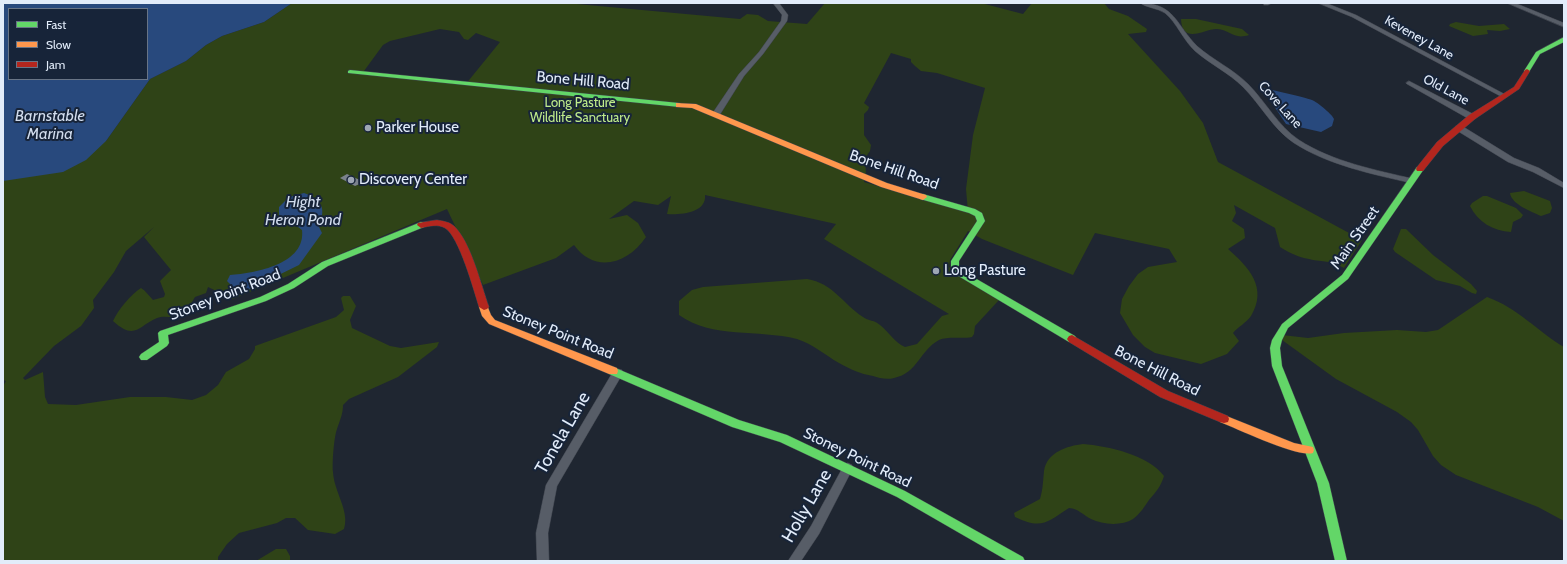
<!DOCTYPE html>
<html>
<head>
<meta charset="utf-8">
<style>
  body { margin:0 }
  #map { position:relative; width:1567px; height:564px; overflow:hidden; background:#1f2631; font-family:Cabin,sans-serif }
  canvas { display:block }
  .frame { position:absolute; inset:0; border:4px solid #e2ecfa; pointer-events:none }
  .legend { position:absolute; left:8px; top:8px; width:140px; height:72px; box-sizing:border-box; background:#172439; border:1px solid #687486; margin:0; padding:5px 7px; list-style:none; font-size:12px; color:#e2ecfa }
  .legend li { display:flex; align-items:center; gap:8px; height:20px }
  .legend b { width:20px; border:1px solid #687486 }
</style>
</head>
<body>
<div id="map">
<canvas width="1567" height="564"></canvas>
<div class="frame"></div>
<ul class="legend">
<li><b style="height:5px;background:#63d668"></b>Fast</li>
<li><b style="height:5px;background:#ff974d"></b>Slow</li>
<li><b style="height:5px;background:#b3261e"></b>Jam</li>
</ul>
</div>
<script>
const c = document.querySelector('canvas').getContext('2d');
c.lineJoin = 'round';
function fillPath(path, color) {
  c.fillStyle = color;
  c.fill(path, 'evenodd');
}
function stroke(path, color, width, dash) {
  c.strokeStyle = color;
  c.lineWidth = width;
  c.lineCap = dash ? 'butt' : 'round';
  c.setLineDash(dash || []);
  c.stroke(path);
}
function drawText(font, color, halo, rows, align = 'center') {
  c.font = font + ' Cabin,sans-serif';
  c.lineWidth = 4;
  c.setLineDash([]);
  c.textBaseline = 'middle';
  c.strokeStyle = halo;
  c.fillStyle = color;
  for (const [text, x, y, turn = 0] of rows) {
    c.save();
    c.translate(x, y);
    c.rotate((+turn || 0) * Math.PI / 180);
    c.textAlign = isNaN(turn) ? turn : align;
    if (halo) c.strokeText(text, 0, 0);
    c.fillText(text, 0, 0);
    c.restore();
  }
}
const green = new Path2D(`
  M292,3H566L740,19L747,14L758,15L768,21L807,24L825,3H981L1023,14L1032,3H1104L1109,9L1128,16L1147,29L1146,32L1128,34L1180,91L1203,123L1218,162L1362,240L1344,268C1329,259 1325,263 1309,259C1298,257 1290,253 1280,247L1275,228L1234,205L1236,213L1232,221L1244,229L1245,238L1228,249C1249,267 1268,288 1251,316C1246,323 1238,327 1233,333L1239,341L1227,354L1201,364L1155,353L1145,347L1133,335L1120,313L1122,299L1129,286L1138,274L1148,267L1177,262L1169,249L1095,233L1073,275L982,239L968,231L950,260L949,267L999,300L975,326L974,334L972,337C962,339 947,336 939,340C919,351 918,373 894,378C887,380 879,378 873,376C860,374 850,369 839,363C825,355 813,344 797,339C758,329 712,339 679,315V301L692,290L703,287L807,279C833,283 843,304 863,317C868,321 875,320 880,325C889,332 894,342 905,347L917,344L942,316L949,314L824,239L836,224L705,195C707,213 680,215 667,214L671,196L658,205L634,201L609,219L627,215L638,223L646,237C628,264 595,274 574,245L556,258L483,285L447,209L233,299L208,287L206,293L195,297C190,305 184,317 173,317C167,317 162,316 157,318C138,326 135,341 113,321C118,310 131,294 141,288C146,291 149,296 153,300L164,297L165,294L160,281L171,270L144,237L154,227L126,251L114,272L93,300L94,308L81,326L54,346L23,378L25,380L43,372L45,397L48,404L76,405L130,397H166L192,400L206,395L218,385L226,372L249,359L255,349V346L336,317L344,310L341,298L343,296H350L356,306L350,320L352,328L390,346L401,348L439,342L437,347L398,377L349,399L343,405C343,414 340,420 337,429C334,437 332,463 333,472C334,492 350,511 344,529L335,534L308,530L295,518H286L277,523L239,533L227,544L218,557V561H3V386L6,381L3,380V181L106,141L150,79L186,61L206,45L222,36L264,22ZM440,29L459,32L464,39L468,40L476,33L500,42L465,85L364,71L383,45L390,41ZM891,53L911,59V62L915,66L921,71L937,73L985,88L973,135L966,189L968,212L864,182L866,174L865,158L870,151L871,145L864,135V114L868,110L869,107L864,103Z
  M1181,19H1196L1242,29L1249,35C1233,40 1231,30 1217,29C1206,28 1182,46 1181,19Z
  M1456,22L1479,26L1504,24L1510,29L1500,31L1487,30L1488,34L1473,36L1449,26L1450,24Z
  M1524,191L1550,201L1552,208L1550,213L1541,216C1532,212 1511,204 1510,193Z
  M1483,196H1487L1516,208L1523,215L1521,218L1513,222L1511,232C1493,231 1478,222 1470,206L1472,203Z
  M1401,229H1406L1433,255L1471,284L1477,291L1476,294L1472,293L1460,286L1436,280L1395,252L1393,249Z
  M1487,297C1518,308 1537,331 1564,347V521L1538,507L1456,475L1441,465L1433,456L1418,430L1411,422L1397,412L1336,379L1282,340V335L1308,338L1344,333L1397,330L1426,332L1438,330Z
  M1083,444C1108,446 1149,455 1164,476C1161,486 1156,492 1149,500C1145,506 1140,514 1133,519C1122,526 1103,525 1091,519C1083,515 1079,509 1069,508C1047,522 1042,530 1015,517L1014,513L1040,499C1043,489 1043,481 1044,471C1047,452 1067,446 1083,444Z
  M276,549H286L290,556V561H256Z`);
const water = new Path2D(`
  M3,3H292L264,22L222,36L206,45L186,61L150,79L106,141L86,160L63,172L3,181ZM9,9H147V79H9Z
  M1262,88C1268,89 1309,98 1314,101C1318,103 1333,115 1334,119L1332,126L1321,132L1286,124Z
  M304,193C322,199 327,210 318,225L322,233L299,265L248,290L240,292L233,289L232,286L227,281L230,275C256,273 306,264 302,230L290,221L279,215V207L289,197Z`);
const building = new Path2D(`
  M347,174L364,182L355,186L340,178Z`);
const street = new Path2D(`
  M773,3H779L788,15L787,21L763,54L744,76L719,116H713L712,114L739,74L759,52L781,21L782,15Z
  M1140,3C1175,3 1176,25 1197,46C1213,60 1233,69 1248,84C1266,102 1278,126 1299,140C1333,162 1376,170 1414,179L1415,181L1411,183C1372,174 1328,165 1294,143C1273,129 1261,105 1243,87C1229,73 1210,64 1195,51C1183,40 1177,23 1165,13C1157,8 1147,8 1140,3Z
  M1264,3H1272L1268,5H1264Z
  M1318,3H1326L1356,15L1508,96L1504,98L1502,97L1352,17Z
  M1507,3H1515L1564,23V27Z
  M1409,81L1475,115L1476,117L1475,119H1469L1407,84L1406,83Z
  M1456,126H1462L1514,158L1539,168L1564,183V188L1533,172L1508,162L1456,130Z
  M618,369L622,370L623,373L557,486L548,533L549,561H537L536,533L546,485L614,370Z
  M848,463L852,465L853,468L819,534L801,561H788L811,526L844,465Z`);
const fast = new Path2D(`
  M1564,37V42L1540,54L1529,72H1525L1524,71L1536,52Z
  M350,70L679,103L683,105L679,107L348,73V71Z
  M1417,167H1420L1424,169L1348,279L1288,328L1282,340L1280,348L1282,366L1329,483L1347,561H1335L1317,483L1272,366L1270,348L1272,340L1282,324L1342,275Z
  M923,194L975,209L982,213L985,221L959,261V267L961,270L1075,336L1077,339L1075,342H1069L955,274L951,267V261L977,221L975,216L969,213L920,199L919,197L920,195Z
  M421,222L424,223L425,225L424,227L328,266L294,288L266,301L168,335L169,343L167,346L147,360H141L139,357L141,354L159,342L158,333L160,331L260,297L288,284L322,262Z
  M613,367L739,420L787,435L905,491L1023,557L1025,561H1008L897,497L780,442L732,427L609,374L608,371L609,368Z`);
const slow = new Path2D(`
  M676,103L696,104L887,183L926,195L927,197L923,200L881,187L692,108L676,107Z
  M484,304L487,305L491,315L495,320L617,368L618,371L617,374H609L489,324L482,316L479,307Z
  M1224,415L1294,443L1313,447L1314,450L1313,453C1298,458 1238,429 1220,422L1219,419L1220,416Z`);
const jam = new Path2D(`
  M1527,69L1530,71L1519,89L1475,119L1443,146L1423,171H1417L1416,169L1417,167L1437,142L1469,115L1514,87L1525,70Z
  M437,220C443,221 450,222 454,226C471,242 481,285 489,307L487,309L484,310L479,307C474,291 459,236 445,228C438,224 429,226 421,228L417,225L418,223Z
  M1072,335L1168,391L1228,416L1229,419L1228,422L1224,423L1220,422L1160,397L1069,342L1067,339L1069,336Z`);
const markers = [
  [368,128,4,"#9ea7b4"],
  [351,180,4,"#9ea7b4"],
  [936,271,4,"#9ea7b4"]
];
const farStreetnames = [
  ["Keveney Lane",1419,38,29],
  ["Old Lane",1446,90,28],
  ["Cove Lane",1280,105,48]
];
const farParknames = [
  ["Long Pasture",580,103],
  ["Wildlife Sanctuary",580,118]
];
const streetNames = [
  ["Bone Hill Road",583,81,5],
  ["Bone Hill Road",894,170,19],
  ["Main Street",1355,238,-55],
  ["Stoney Point Road",225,295,-21],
  ["Stoney Point Road",558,333,22],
  ["Bone Hill Road",1157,371,27],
  ["Stoney Point Road",857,458,26]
];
const poiNames = [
  ["Parker House",376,128],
  ["Discovery Center",359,180],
  ["Long Pasture",944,271]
];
const waterNames = [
  ["Barnstable",50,116],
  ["Marina",50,134],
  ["Hight",303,202],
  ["Heron Pond",303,220]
];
const nearStreetnames = [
  ["Tonela Lane",563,433,-60],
  ["Holly Lane",807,506,-60]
];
fillPath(green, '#2f4317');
fillPath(water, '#28497d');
fillPath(building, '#7b828c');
stroke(street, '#3e434d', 1);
stroke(fast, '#3e434d', 1);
stroke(slow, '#3e434d', 1);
stroke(jam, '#3e434d', 1);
fillPath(street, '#575d67');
fillPath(fast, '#63d668');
fillPath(slow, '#ff974d');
fillPath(jam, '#b3261e');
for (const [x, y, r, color] of markers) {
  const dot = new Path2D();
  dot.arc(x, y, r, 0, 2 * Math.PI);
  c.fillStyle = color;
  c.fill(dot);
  stroke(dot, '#172439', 1.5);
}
drawText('13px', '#e2ecfa', '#172439', farStreetnames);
drawText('13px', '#bfeb8a', '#172439', farParknames);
drawText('15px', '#e2ecfa', '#172439', streetNames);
drawText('15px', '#e2ecfa', '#172439', poiNames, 'left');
drawText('italic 16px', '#d2ddee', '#172439', waterNames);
drawText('18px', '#e2ecfa', '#172439', nearStreetnames);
</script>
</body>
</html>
